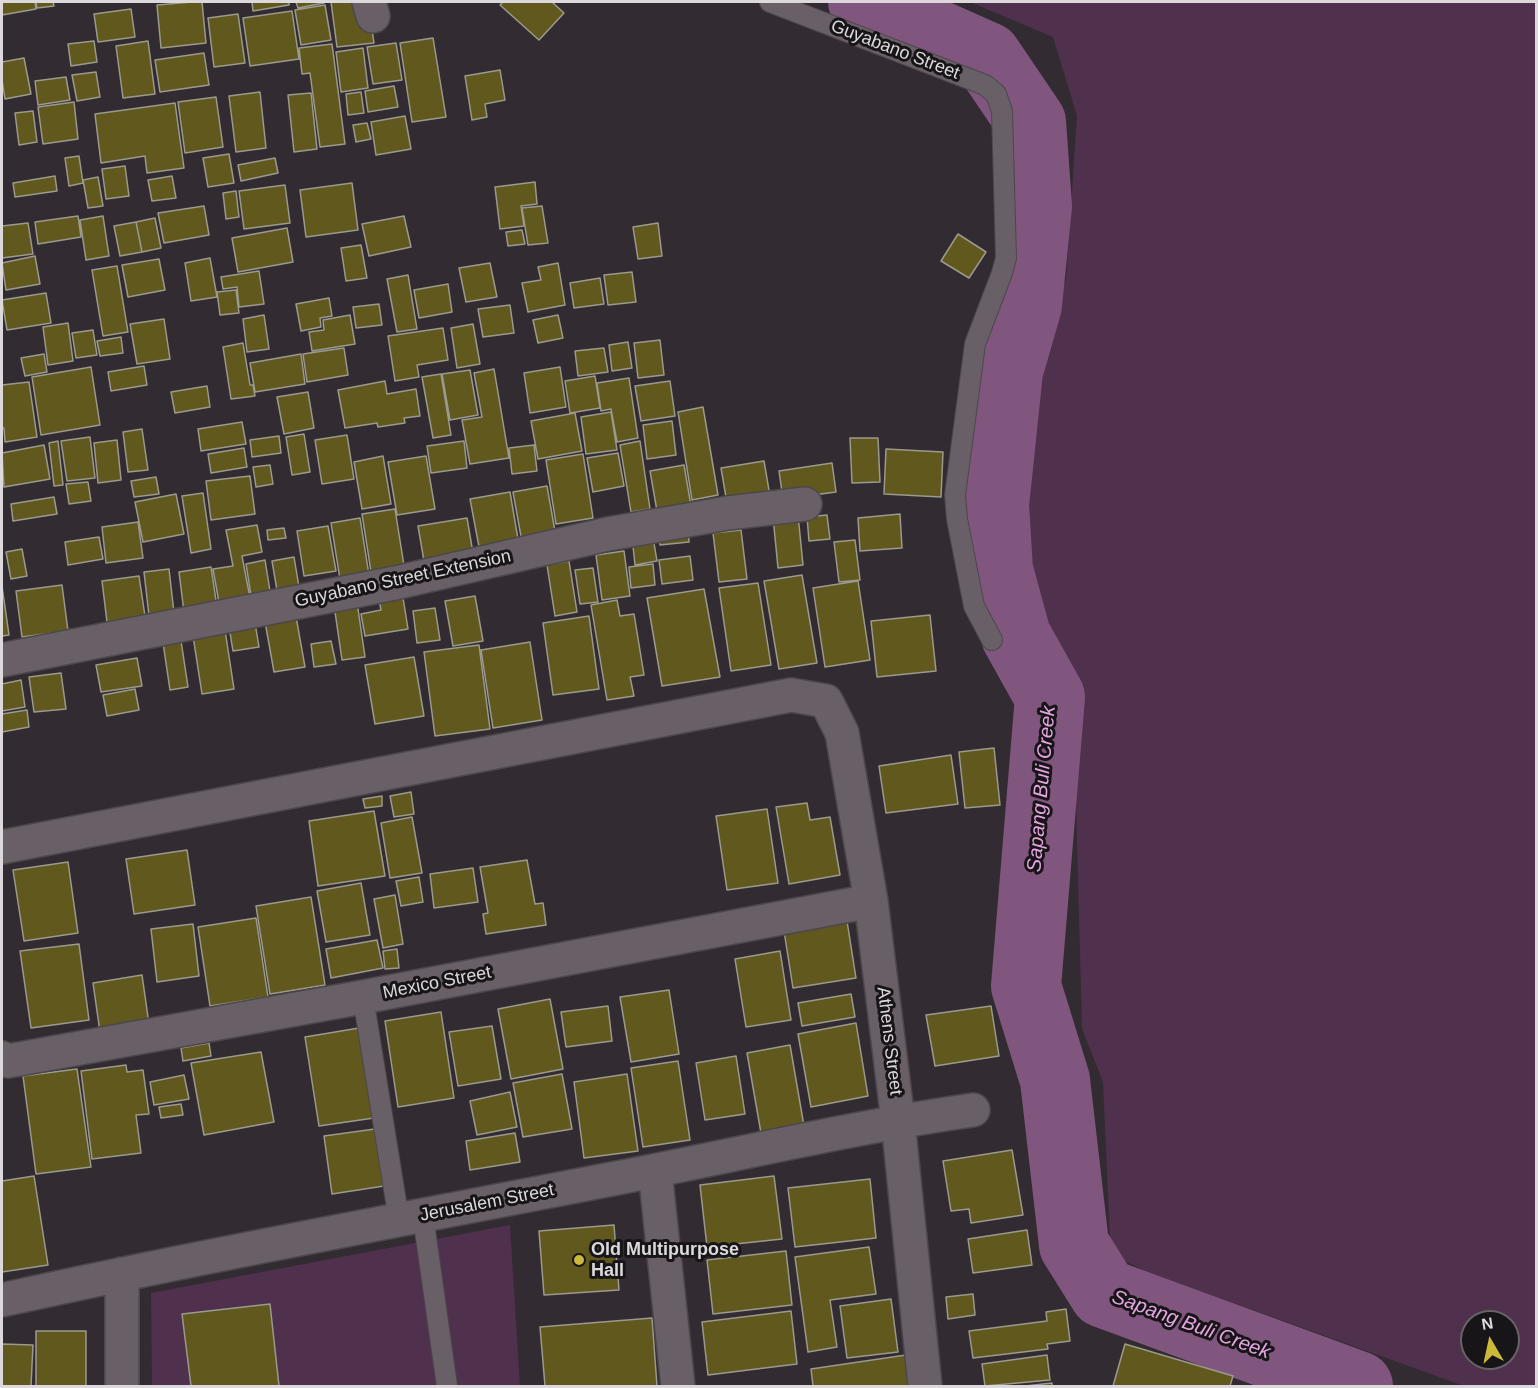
<!DOCTYPE html>
<html>
<head>
<meta charset="utf-8">
<style>
  body { margin:0 }
  #map { position:relative; width:1538px; height:1388px; overflow:hidden; background:#332b32; font-family:Arial,sans-serif }
  canvas { display:block }
  .frame { position:absolute; inset:0; border:3px solid #ddd8dc; pointer-events:none }
  .north { position:absolute; left:1460px; top:1310px; width:60px; height:60px; box-sizing:border-box; background:#181518; border:2px solid #676366; border-radius:50%; rotate:351deg; font-size:16px; font-weight:700; line-height:24px; text-align:center; color:#ddd8dc }
  .north::after { content:''; display:block; margin:auto; width:21px; height:27px; background:#cbba39; clip-path:polygon(50% 0,100% 100%,50% 72%,0 100%) }
</style>
</head>
<body>
<div id="map">
<canvas width="1538" height="1388"></canvas>
<div class="frame"></div>
<div class="north">N</div>
</div>
<script>
const c = document.querySelector('canvas').getContext('2d');
c.lineJoin = 'round';
function fillPath(path, color) {
  c.fillStyle = color;
  c.fill(path, 'evenodd');
}
function stroke(path, color, width, dash) {
  c.strokeStyle = color;
  c.lineWidth = width;
  c.lineCap = dash ? 'butt' : 'round';
  c.setLineDash(dash || []);
  c.stroke(path);
}
function drawText(font, color, halo, rows, align = 'center') {
  c.font = font + ' Arial,sans-serif';
  c.lineWidth = 6;
  c.setLineDash([]);
  c.textBaseline = 'middle';
  c.strokeStyle = halo;
  c.fillStyle = color;
  for (const [text, x, y, turn = 0] of rows) {
    c.save();
    c.translate(x, y);
    c.rotate((+turn || 0) * Math.PI / 180);
    c.textAlign = isNaN(turn) ? turn : align;
    if (halo) c.strokeText(text, 0, 0);
    c.fillText(text, 0, 0);
    c.restore();
  }
}
const green = new Path2D(`
  M970,2H1536V1386H1464L1145,1271L1121,1259L1110,1237L1103,1082L1082,1029L1073,691L1011,520L1037,336L1066,280L1077,116L1053,37ZM1472,1322H1508V1358H1472Z
  M510,1225L520,1386H152L151,1293Z`);
const river = new Path2D(`
  M863,2L987,57L1031,122L1037,206L1027,305L1008,371L994,505L998,570L1016,636L1050,697L1026,986L1055,1080L1074,1245L1104,1293L1358,1386`);
const building = new Path2D(`
  M2,2H35L36,9L2,15Z
  M36,2H53L54,6L37,8Z
  M192,2H202L206,43L161,48L157,5Z
  M252,2H289V5L253,11Z
  M296,2H324V3L298,8Z
  M331,2H354L369,10L374,43L337,47Z
  M503,2H552L564,13L539,40L500,5Z
  M325,5L331,40L301,45L295,10Z
  M131,9L135,37L98,42L94,14Z
  M292,11L299,59L250,66L243,18Z
  M238,14L245,63L214,67L208,18Z
  M433,38L446,117L412,122L400,43Z
  M94,41L97,62L71,66L68,44Z
  M148,41L155,94L123,98L116,46Z
  M396,43L402,80L373,84L367,47Z
  M332,44L345,144L320,147L310,73L302,74L299,48Z
  M363,48L368,88L341,92L336,52Z
  M204,53L209,85L160,92L155,60Z
  M24,58L31,94L5,99L2,80V62Z
  M500,70L505,100L485,104L487,117L472,120L465,76Z
  M96,72L100,97L77,101L72,75Z
  M66,77L70,100L38,105L35,81Z
  M394,86L398,107L368,112L365,91Z
  M260,92L266,148L236,152L229,96Z
  M361,92L364,113L348,115L346,94Z
  M311,93L317,149L294,152L288,95Z
  M216,97L223,147L185,153L178,102Z
  M74,102L78,139L43,144L38,107Z
  M175,103L184,168L147,173L145,156L101,163L95,114Z
  M33,111L37,142L19,145L15,113Z
  M405,116L411,149L376,155L371,122Z
  M367,123L371,139L356,142L353,125Z
  M229,154L234,183L208,187L203,158Z
  M79,156L83,183L69,186L65,158Z
  M275,158L278,173L241,181L238,165Z
  M125,166L129,196L106,199L102,169Z
  M55,176L57,191L15,197L13,183Z
  M172,176L176,198L152,201L148,180Z
  M98,177L103,206L88,208L83,180Z
  M535,182L537,204L521,206L524,226L500,229L495,187Z
  M352,183L358,230L306,237L300,190Z
  M285,185L290,223L244,229L239,191Z
  M236,191L239,217L226,219L223,193Z
  M204,206L209,235L164,243L158,213Z
  M542,206L548,243L528,245L522,208Z
  M78,216L81,237L38,244L35,222Z
  M103,216L109,256L86,260L80,220Z
  M404,216L411,247L369,256L362,224Z
  M155,218L161,248L142,252L136,222Z
  M136,222L142,252L120,256L114,226Z
  M28,223L33,254L2,258V226Z
  M658,223L662,256L638,259L633,227Z
  M287,228L293,262L238,272L232,238Z
  M522,230L525,244L508,246L506,232Z
  M958,234L986,252L969,278L941,261Z
  M361,245L367,278L346,281L341,248Z
  M35,256L40,284L6,290L2,263Z
  M210,258L217,297L191,301L185,263Z
  M159,259L165,290L128,297L122,265Z
  M490,263L497,297L466,302L459,268Z
  M558,263L565,305L528,312L522,283L541,280L538,267Z
  M117,266L128,332L103,336L92,270Z
  M259,271L264,304L239,307L237,287L223,289L221,277Z
  M632,272L636,302L608,305L604,275Z
  M408,275L417,329L397,332L387,279Z
  M600,278L604,304L574,308L570,283Z
  M448,284L452,312L419,318L414,290Z
  M236,290L239,313L220,315L217,292Z
  M46,293L51,323L7,330L2,300Z
  M329,298L332,316L320,318L321,327L301,331L296,304Z
  M379,304L382,325L356,328L353,307Z
  M510,305L514,333L483,337L478,309Z
  M264,315L269,349L247,352L243,319Z
  M350,315L355,344L312,351L309,332L324,330L323,320Z
  M558,315L563,338L538,343L533,320Z
  M164,319L170,359L137,364L130,324Z
  M68,323L73,361L48,365L43,327Z
  M473,324L480,364L457,368L451,328Z
  M443,328L448,360L417,365L419,377L395,381L388,336Z
  M93,330L97,355L76,358L72,333Z
  M121,337L123,353L100,356L97,341Z
  M660,340L664,375L638,378L634,343Z
  M628,342L632,368L612,371L609,345Z
  M243,343L250,385H253L255,396L231,399L223,347Z
  M344,348L348,375L307,382L303,354Z
  M604,348L608,372L578,376L575,351Z
  M44,354L47,372L25,376L21,358Z
  M301,354L305,384L255,392L250,363Z
  M144,366L147,385L111,391L108,372Z
  M91,367L100,425L41,435L32,377Z
  M560,367L566,407L530,413L524,373Z
  M494,369L509,458L470,464L462,420L482,417L474,373Z
  M470,370L478,415L450,420L442,374Z
  M441,374L451,435L433,438L422,377Z
  M595,376L600,408L570,413L565,381Z
  M629,378L638,438L617,442L611,409L601,411L597,383Z
  M385,381L387,394L416,389L420,416L404,418L405,423L378,427L377,423L345,428L338,390Z
  M670,381L675,416L641,421L635,386Z
  M29,382L37,437L5,442L4,428H2V385Z
  M207,386L210,407L175,413L171,392Z
  M308,392L314,428L284,434L277,397Z
  M703,407L718,495L692,500L678,412Z
  M611,412L617,450L586,454L581,417Z
  M575,413L582,451L538,459L531,421Z
  M672,421L676,455L647,459L643,425Z
  M242,422L246,444L201,451L198,429Z
  M142,429L148,470L128,472L123,432Z
  M304,434L310,472L292,475L286,437Z
  M347,435L354,479L322,484L315,440Z
  M279,436L281,453L252,457L250,440Z
  M90,437L95,478L67,481L61,441Z
  M850,438H878L880,482L852,483Z
  M117,440L121,480L98,483L94,443Z
  M58,441L63,485L54,486L49,443Z
  M464,441L467,468L431,473L427,446Z
  M640,441L650,509L631,512L620,445Z
  M44,445L50,479L4,487L2,453Z
  M534,445L537,471L512,474L509,448Z
  M244,448L247,467L211,473L208,454Z
  M886,449L943,452L941,497L884,494Z
  M618,453L624,486L593,492L587,458Z
  M583,454L593,518L556,524L546,460Z
  M383,456L391,504L362,509L354,462Z
  M426,456L435,509L397,515L388,462Z
  M764,461L770,496L727,503L721,468Z
  M832,463L836,492L783,499L779,471Z
  M270,465L273,484L256,487L253,467Z
  M684,465L691,506L657,511L650,471Z
  M250,476L255,514L211,520L206,481Z
  M156,477L159,494L134,497L131,481Z
  M88,482L91,501L69,504L66,484Z
  M547,486L556,537L522,542L513,492Z
  M510,492L519,545L480,552L470,499Z
  M203,493L211,549L191,553L182,496Z
  M176,494L184,534L143,542L135,502Z
  M54,497L57,514L13,521L11,504Z
  M395,509L405,572L372,578L362,514Z
  M900,514L902,548L860,551L858,518Z
  M798,515L803,565L778,568L773,517Z
  M827,515L830,539L809,541L807,517Z
  M360,518L369,575L340,579L331,523Z
  M467,518L473,553L424,561L418,526Z
  M138,522L143,558L106,563L102,527Z
  M257,525L262,552L242,556L251,603L220,608L213,569L233,566L226,530Z
  M328,526L336,571L304,576L297,531Z
  M688,527L689,542L660,545L658,530Z
  M284,528L286,538L268,540L267,530Z
  M741,530L747,579L719,582L713,533Z
  M99,537L103,559L68,565L65,542Z
  M855,540L860,580L839,582L834,542Z
  M654,543L657,561L635,565L633,546Z
  M22,549L27,576L11,579L6,552Z
  M624,551L630,596L602,600L596,555Z
  M690,556L693,580L662,584L659,560Z
  M294,557L300,593L278,596L272,561Z
  M265,560L270,591L251,595L246,564Z
  M569,561L577,612L555,616L547,565Z
  M653,564L655,585L631,588L629,567Z
  M211,567L217,607L184,612L179,572Z
  M593,568L598,602L580,604L575,570Z
  M169,569L174,613L149,616L144,572Z
  M802,575L817,663L779,669L764,581Z
  M139,576L145,616L107,622L102,581Z
  M858,581L870,660L825,667L813,588Z
  M758,583L771,665L731,671L719,588Z
  M62,585L68,631L22,637L16,591Z
  M401,585L408,629L365,636L361,614L381,610L377,589Z
  M2,586L9,635L2,636Z
  M704,589L720,677L662,686L647,598Z
  M475,596L483,641L453,646L445,601Z
  M617,600L620,616L634,614L644,675L630,677L634,696L607,700L591,605Z
  M357,602L365,657L342,660L334,605Z
  M435,608L440,640L417,643L413,611Z
  M295,611L305,667L274,672L264,616Z
  M930,615L936,671L877,677L871,621Z
  M589,616L599,689L553,695L543,623Z
  M254,617L259,647L233,651L228,621Z
  M225,630L234,689L202,694L193,636Z
  M180,634L188,687L170,690L162,636Z
  M331,641L336,664L314,667L311,644Z
  M530,642L542,720L493,728L481,650Z
  M479,645L490,729L435,736L424,652Z
  M414,657L424,716L375,724L365,665Z
  M137,658L142,686L101,692L96,665Z
  M61,673L66,709L34,712L29,677Z
  M21,680L25,707L2,711V684Z
  M135,689L139,710L107,716L103,695Z
  M27,710L29,727L2,732V714Z
  M994,748L1000,805L965,808L959,752Z
  M951,755L958,804L886,813L879,766Z
  M411,792L414,814L394,817L390,796Z
  M382,796V806L365,808L363,799Z
  M807,803L810,820L830,817L840,875L789,884L776,807Z
  M767,809L778,883L727,890L716,816Z
  M374,811L385,876L318,886L309,821Z
  M412,817L422,873L390,878L381,823Z
  M187,850L195,905L134,914L126,859Z
  M527,860L535,904L543,903L546,925L486,934L483,914L488,913L480,867Z
  M68,862L78,933L24,941L13,870Z
  M473,868L478,902L434,908L430,874Z
  M419,877L423,902L401,906L396,881Z
  M361,883L370,935L326,942L317,891Z
  M395,895L403,944L383,948L374,899Z
  M311,897L325,985L270,994L256,906Z
  M256,918L268,997L210,1006L198,927Z
  M847,921L856,978L793,988L784,931Z
  M193,924L199,976L157,982L151,929Z
  M377,940L383,968L331,978L326,949Z
  M79,944L89,1020L31,1028L20,951Z
  M397,949L399,968L385,969L383,951Z
  M780,951L791,1020L746,1027L735,959Z
  M142,975L149,1024L100,1032L93,983Z
  M669,990L679,1054L631,1062L620,997Z
  M851,994L855,1017L802,1026L798,1003Z
  M550,999L563,1069L511,1079L498,1009Z
  M608,1006L612,1041L566,1047L561,1012Z
  M991,1006L999,1056L935,1066L926,1015Z
  M441,1012L454,1098L398,1107L385,1021Z
  M856,1023L868,1096L811,1107L798,1034Z
  M492,1026L501,1079L458,1086L449,1032Z
  M359,1028L374,1118L319,1126L305,1037Z
  M209,1043L211,1056L183,1061L181,1048Z
  M790,1045L804,1126L761,1133L747,1053Z
  M261,1052L274,1122L204,1135L191,1063Z
  M736,1056L745,1114L705,1120L696,1063Z
  M678,1061L690,1140L643,1147L631,1068Z
  M126,1065L127,1072L143,1070L149,1114L136,1115L141,1153L92,1159L81,1071Z
  M77,1069L91,1167L36,1174L23,1076Z
  M562,1074L572,1129L523,1137L513,1083Z
  M627,1074L638,1151L584,1158L574,1082Z
  M184,1075L189,1099L154,1105L150,1082Z
  M510,1092L517,1127L477,1135L470,1101Z
  M181,1104L183,1115L161,1118L159,1107Z
  M375,1129L384,1186L332,1194L324,1136Z
  M515,1133L520,1162L470,1170L466,1141Z
  M1012,1150L1023,1215L971,1223L969,1209L951,1211L943,1161Z
  M34,1176L48,1265L2,1272V1181Z
  M774,1176L782,1239L707,1247L700,1185Z
  M870,1179L876,1238L795,1247L788,1188Z
  M614,1225L619,1290L544,1295L539,1231Z
  M1027,1230L1032,1265L973,1273L968,1239Z
  M869,1247L876,1294L830,1300L837,1347L808,1352L795,1257Z
  M786,1251L792,1305L713,1314L707,1260Z
  M973,1294L975,1315L948,1319L946,1297Z
  M891,1299L898,1352L847,1358L840,1306Z
  M270,1304L279,1386H191L182,1314Z
  M1066,1309L1070,1341L1047,1344L1048,1349L973,1358L969,1331L1047,1321L1046,1312Z
  M791,1311L797,1364L708,1375L702,1322Z
  M652,1318L657,1386H545L540,1327Z
  M36,1331H86V1386H36Z
  M2,1344L33,1345L31,1386H2Z
  M1125,1344L1233,1376L1230,1386H1113Z
  M906,1355L910,1386H813L811,1369Z
  M1047,1355L1050,1380L985,1386L982,1364Z
  M1052,1383V1386H1025Z`);
const service = new Path2D(`
  M770,2L985,85L996,94L1002,111L1006,258L1002,273L975,344L955,495L957,519L974,606L992,640
  M363,997L399,1220
  M423,1216L447,1386`);
const minor = new Path2D(`
  M369,2L373,16
  M2,660L395,583L608,534L728,513L805,504
  M2,847L791,695L826,701L842,733L871,901L898,1121L925,1386
  M2,1058L8,1061L363,997L871,901
  M655,1171L678,1386
  M122,1274V1386
  M2,1300C206,1255 411,1218 617,1178C736,1155 853,1127 973,1110`);
const markers = [
  [579,1260,6,"#cbba39"]
];
const streetNames = [
  ["Guyabano Street",895,50,21],
  ["Guyabano Street Extension",403,579,-12],
  ["Mexico Street",437,983,-11],
  ["Athens Street",889,1041,83],
  ["Jerusalem Street",487,1203,-11]
];
const poiNames = [
  ["Old Multipurpose",591,1250],
  ["Hall",591,1271]
];
const waterNames = [
  ["Sapang Buli Creek",1042,789,-85],
  ["Sapang Buli Creek",1191,1325,20]
];
fillPath(green, '#4f304d');
stroke(river, '#80567e', 70);
fillPath(building, '#60581d');
stroke(building, '#9b9a8e', 1.5);
stroke(service, '#4d474c', 22);
stroke(minor, '#4d474c', 36);
stroke(service, '#685f67', 20);
stroke(minor, '#685f67', 33);
for (const [x, y, r, color] of markers) {
  const dot = new Path2D();
  dot.arc(x, y, r, 0, 2 * Math.PI);
  c.fillStyle = color;
  c.fill(dot);
  stroke(dot, '#181518', 2);
}
drawText('18px', '#ddd8dc', '#181518', streetNames);
drawText('bold 18px', '#ddd8dc', '#181518', poiNames, 'left');
drawText('italic 20px', '#e5a5e1', '#181518', waterNames);
</script>
</body>
</html>
